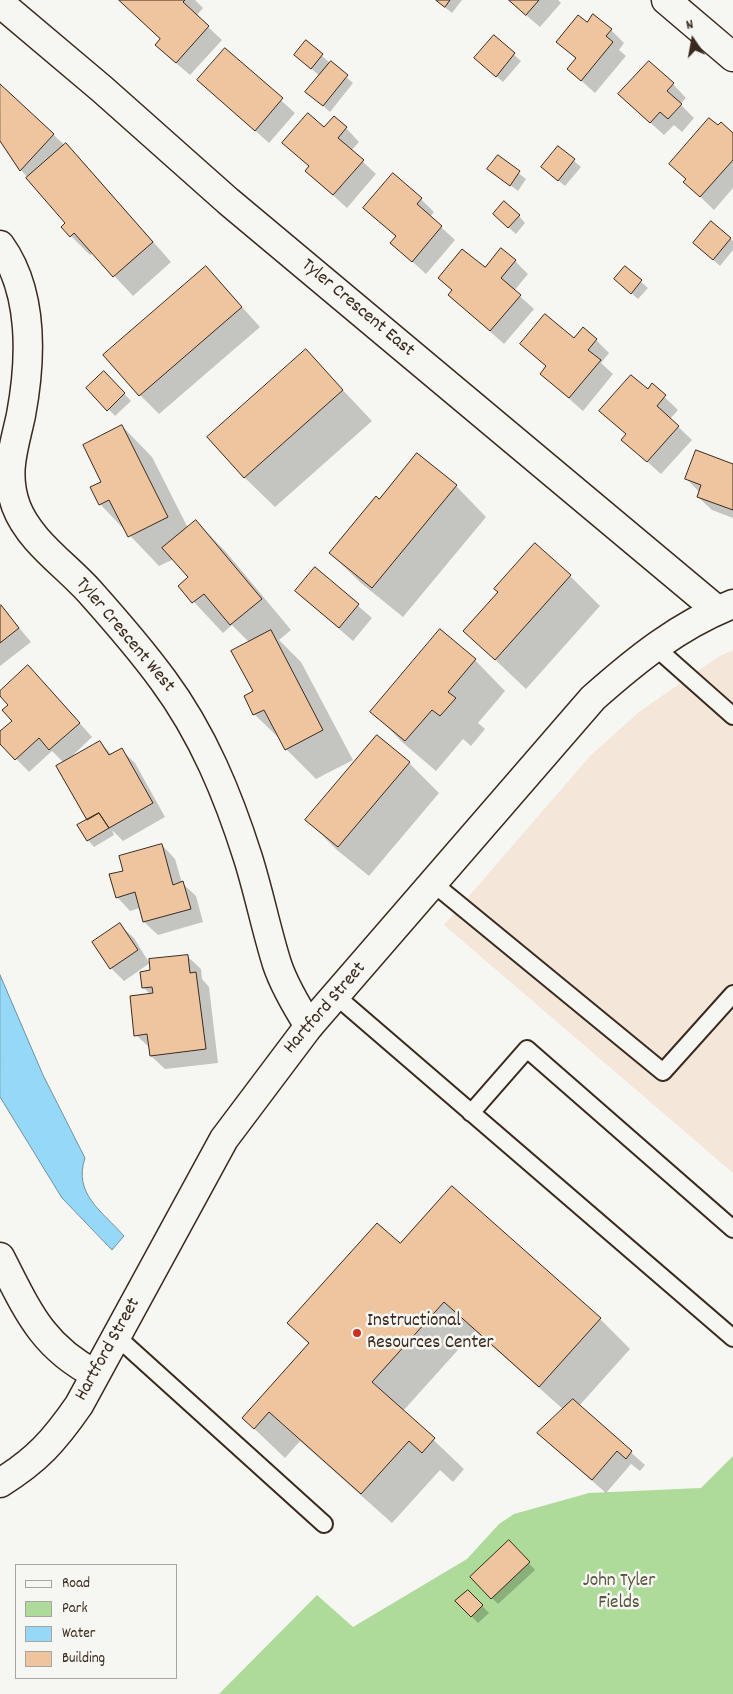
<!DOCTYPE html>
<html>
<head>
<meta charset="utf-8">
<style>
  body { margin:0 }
  #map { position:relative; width:733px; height:1694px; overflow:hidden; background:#f6f6f2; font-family:Dekko,sans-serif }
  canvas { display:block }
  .legend { position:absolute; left:15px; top:1564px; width:162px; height:115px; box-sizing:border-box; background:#f6f6f2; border:1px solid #aba49d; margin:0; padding:6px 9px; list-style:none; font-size:15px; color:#3b2a1e }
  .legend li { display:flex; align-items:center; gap:10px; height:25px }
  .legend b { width:25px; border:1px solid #aba49d }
  .north { position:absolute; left:668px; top:15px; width:50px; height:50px; -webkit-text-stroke:4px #f6f6f2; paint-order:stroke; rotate:348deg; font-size:14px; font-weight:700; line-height:20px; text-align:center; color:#3b2a1e }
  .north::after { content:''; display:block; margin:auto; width:18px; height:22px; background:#3b2a1e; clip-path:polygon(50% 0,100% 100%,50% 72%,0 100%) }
</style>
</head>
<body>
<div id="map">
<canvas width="733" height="1694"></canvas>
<ul class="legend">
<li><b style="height:6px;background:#f6f6f2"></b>Road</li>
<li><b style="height:14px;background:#aedb9a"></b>Park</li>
<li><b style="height:14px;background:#95d8f7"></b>Water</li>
<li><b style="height:14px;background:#eec59e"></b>Building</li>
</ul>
<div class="north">N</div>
</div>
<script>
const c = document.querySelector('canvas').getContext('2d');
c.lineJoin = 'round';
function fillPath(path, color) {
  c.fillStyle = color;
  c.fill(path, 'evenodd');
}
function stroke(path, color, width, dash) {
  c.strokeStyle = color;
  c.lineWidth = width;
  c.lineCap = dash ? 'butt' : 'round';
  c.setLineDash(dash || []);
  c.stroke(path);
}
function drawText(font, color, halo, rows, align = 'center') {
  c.font = font + ' Dekko,sans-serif';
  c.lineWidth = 5;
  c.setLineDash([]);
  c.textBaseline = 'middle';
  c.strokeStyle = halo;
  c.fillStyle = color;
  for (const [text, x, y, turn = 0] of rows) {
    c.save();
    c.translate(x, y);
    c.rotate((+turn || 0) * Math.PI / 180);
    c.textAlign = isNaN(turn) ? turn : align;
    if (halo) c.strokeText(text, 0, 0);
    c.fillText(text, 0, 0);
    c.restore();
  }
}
const built = new Path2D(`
  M733,650V1173L444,925L590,756L639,712L718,657Z`);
const green = new Path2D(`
  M733,1456V1694H219L317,1595L353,1627L467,1559L499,1524L514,1514L589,1493L701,1488Z`);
const water = new Path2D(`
  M0,975L43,1075L85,1158C73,1194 102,1211 124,1236L112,1250L62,1198L0,1097Z`);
const shadow = new Path2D(`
  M121,0H195L203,8L196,16L222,40L190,75L170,58L161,40Z
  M436,0H462L452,13Z
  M508,0H558L561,3L540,27Z
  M587,24L611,30L624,43L619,50L626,56L595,93L568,69L576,59L558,42Z
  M494,37L521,61L503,82L482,64Z
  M306,42L353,83L330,112L314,98L320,76L302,61Z
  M225,50L295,113L269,143L198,80Z
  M673,84L686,98L680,104L694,118L682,132L674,125L664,135L633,107Z
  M0,85L85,164L171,262L133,296L93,253L90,255L71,236L67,223L21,170L0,139Z
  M346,128L359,142L351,151L376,174L347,208L306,171L310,167L283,143L324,129Z
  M733,135V188L714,210L685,182Z
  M559,148L581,167L565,186L549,173Z
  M498,157L526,179L518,191L489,169Z
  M421,199L434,212L430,217L455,240L426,274L392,243L396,237L365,207Z
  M519,216L525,223L516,234L501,221Z
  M711,222L733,241V250L720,266L694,243Z
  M515,261L528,274L514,291L534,309L504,344L449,295L453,291L439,278Z
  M206,267L260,327L159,414L140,395Z
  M625,268L648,288L638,299L622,285Z
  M596,340L609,353L601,363L613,374L583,411L541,374L547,367L521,344Z
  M306,351L372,421L275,507L244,477Z
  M104,372L131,401L115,416L88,388Z
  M652,385L678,410L670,419L692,440L661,474L623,440L627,435L601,411L648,391Z
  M122,426L152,457L188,528L196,521L226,552L291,630L279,640L301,662L353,760L316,779L286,749L282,741L254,714L249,642L232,625L223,633L179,586L189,578L174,559L159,566L100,504L103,482Z
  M733,465V518L712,510L698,497L700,493L687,479Z
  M456,486L486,517L403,617L361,583L330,553L380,501Z
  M316,569L372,618L353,641L296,591Z
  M570,576L600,606L526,689L465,631L500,592Z
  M1,606L31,642L0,666V607Z
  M475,660L505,691L478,723L485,729L471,746L463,739L436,771L402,742L372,711Z
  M41,680L92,737L67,761L100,742L112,755L121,749L135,763L165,817L123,841L112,830L114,835L94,847L88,840V820L64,763L52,751L29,772L0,742V733L13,721L10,705L0,692Z
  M409,763L439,793L369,876L337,850L307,820Z
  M162,845L175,859L182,883L196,896L203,922L158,935L144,922L140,908L130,911L117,897L124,872Z
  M120,925L134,938L148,961L187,956L201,969L202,979L209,987L218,1063L165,1069L151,1056L150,1048L136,1035L150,994L143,987L152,972L150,963L124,981L111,968Z
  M452,1187L600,1319L630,1349L579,1406L645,1465L640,1471L631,1464L606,1493L552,1446L564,1410L475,1331L403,1411L464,1469L453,1482L440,1470L392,1523L300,1441L285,1458L243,1418L309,1344L289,1323L400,1245Z
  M509,1542L535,1570L498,1604L492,1598Z
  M468,1591L489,1613L478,1623L457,1601Z`);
const building = new Path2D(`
  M119,0H185L183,2L209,26L176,63L155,45L160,39Z
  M436,0H450L445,7Z
  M509,0H539L526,15Z
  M593,14L612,29L606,36L613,42L581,81L567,69L576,58L556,42L578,15L587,22Z
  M494,35L515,53L496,77L474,58Z
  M306,40L323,54L311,69L294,55Z
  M225,48L283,98L255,131L197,80Z
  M331,61L348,75L323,106L305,92Z
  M649,61L674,83L667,91L682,104L668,119L660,112L650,123L618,94Z
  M0,84L54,134L20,171L0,141Z
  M308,113L324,127L334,116L347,127L338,138L364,160L333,195L305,171L309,166L282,143Z
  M709,118L718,125L721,122L733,133V160L700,197L683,182L686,179L669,164Z
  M66,143L153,242L113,277L74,233L70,237L61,227L65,223L26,178Z
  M558,146L575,159L558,181L541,167Z
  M498,155L520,171L510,186L487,169Z
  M393,173L422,198L417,204L442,226L412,262L390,243L396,236L363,208Z
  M504,201L520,215L508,228L493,214Z
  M711,221L731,238L713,260L693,243Z
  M501,248L516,260L501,278L521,295L490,331L448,295L452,290L438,278L462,249L485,267Z
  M206,266L242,307L139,396L103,355Z
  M625,266L642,280L631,294L614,279Z
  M545,314L574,338L583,327L597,339L588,350L601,360L569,398L540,374L546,366L520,344Z
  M306,349L343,390L244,478L207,437Z
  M104,371L125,393L107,411L86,388Z
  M631,375L648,389L652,383L666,395L657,406L679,426L647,462L621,440L626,434L599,411Z
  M122,425L168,517L128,537L109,500L99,505L90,487L101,482L83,445Z
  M696,450L733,464V510L697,497L701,485L685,479Z
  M417,453L457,485L372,588L329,553L376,496L379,499Z
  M196,520L262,599L230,625L204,594L192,603L178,586L188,577L162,548Z
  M535,543L571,575L495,660L463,631L498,592L494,589Z
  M315,567L359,604L339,628L295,591Z
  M1,605L19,628L0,643V606Z
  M440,629L476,659L448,692L456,698L440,716L432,710L405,741L370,712Z
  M271,630L323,730L285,750L264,710L253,715L244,696L253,691L231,651Z
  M28,665L80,723L49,750L39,738L15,760L0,744V731L12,721L2,710L8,705L0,696V691Z
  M377,735L410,762L338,847L305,820Z
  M100,741L109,755L122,748L153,803L109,828L99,813L87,820L56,766Z
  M99,813L109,828L87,841L77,825Z
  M162,844L173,885L183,881L191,909L143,922L135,892L116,898L109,874L123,871L119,856Z
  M120,923L138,950L110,969L92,942Z
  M188,955L190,973L196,972L206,1049L150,1056L147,1034L134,1036L130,996L153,993L152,987L142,988L140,972L150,970L149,959Z
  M452,1186L601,1318L539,1387L444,1302L372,1382L435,1438L422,1453L409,1441L361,1494L269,1412L254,1429L242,1418L309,1343L287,1323L377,1223L400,1243Z
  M573,1399L632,1451L626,1459L617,1451L592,1480L537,1433Z
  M509,1540L530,1562L491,1599L470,1577Z
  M468,1590L483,1605L471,1617L455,1601Z`);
const service = new Path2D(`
  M654,646L733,716
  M434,884L663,1072L733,994
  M336,996L733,1338
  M471,1113L527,1049L733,1229
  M116,1336L324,1524`);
const minor = new Path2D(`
  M666,0L733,57
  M0,3L102,89L228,201L717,610
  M0,245C34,292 31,361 21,415C14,448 4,472 16,506C29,541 66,565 90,592C115,620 141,650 163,680C203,734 228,795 248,858C259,893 266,929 277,964C284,985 297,1007 309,1026
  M0,1257C27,1309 41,1346 95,1374`);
const tertiary = new Path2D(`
  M0,1483C37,1460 54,1441 79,1405L224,1139L309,1026L593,698C636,660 679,625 733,604`);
const markers = [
  [357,1333,5,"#c8321e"]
];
const streetNames = [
  ["Tyler Crescent East",357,309,40],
  ["Tyler Crescent West",124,636,50],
  ["Hartford Street",326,1009,-49],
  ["Hartford Street",109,1350,-61]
];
const poiNames = [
  ["Instructional",367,1322],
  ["Resources Center",367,1344]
];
const parkNames = [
  ["John Tyler",619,1582],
  ["Fields",619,1604]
];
fillPath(built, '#f4e7d9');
fillPath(green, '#aedb9a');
fillPath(water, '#95d8f7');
stroke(water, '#7192a0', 1);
fillPath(shadow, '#0003');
fillPath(building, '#eec59e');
stroke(building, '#3b2a1e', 1);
stroke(service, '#3b2a1e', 20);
stroke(minor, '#3b2a1e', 31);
stroke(tertiary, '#3b2a1e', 31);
stroke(service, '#f6f6f2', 16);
stroke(minor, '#f6f6f2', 28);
stroke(tertiary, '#f6f6f2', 28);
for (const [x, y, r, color] of markers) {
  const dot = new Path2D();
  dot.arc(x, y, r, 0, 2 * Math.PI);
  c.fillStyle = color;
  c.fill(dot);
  stroke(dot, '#f6f6f2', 2);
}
drawText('19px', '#3b2a1e', '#f6f6f2', streetNames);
drawText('19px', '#3b2a1e', '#f6f6f2', poiNames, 'left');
drawText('19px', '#58563d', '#f6f6f2', parkNames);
</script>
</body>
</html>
